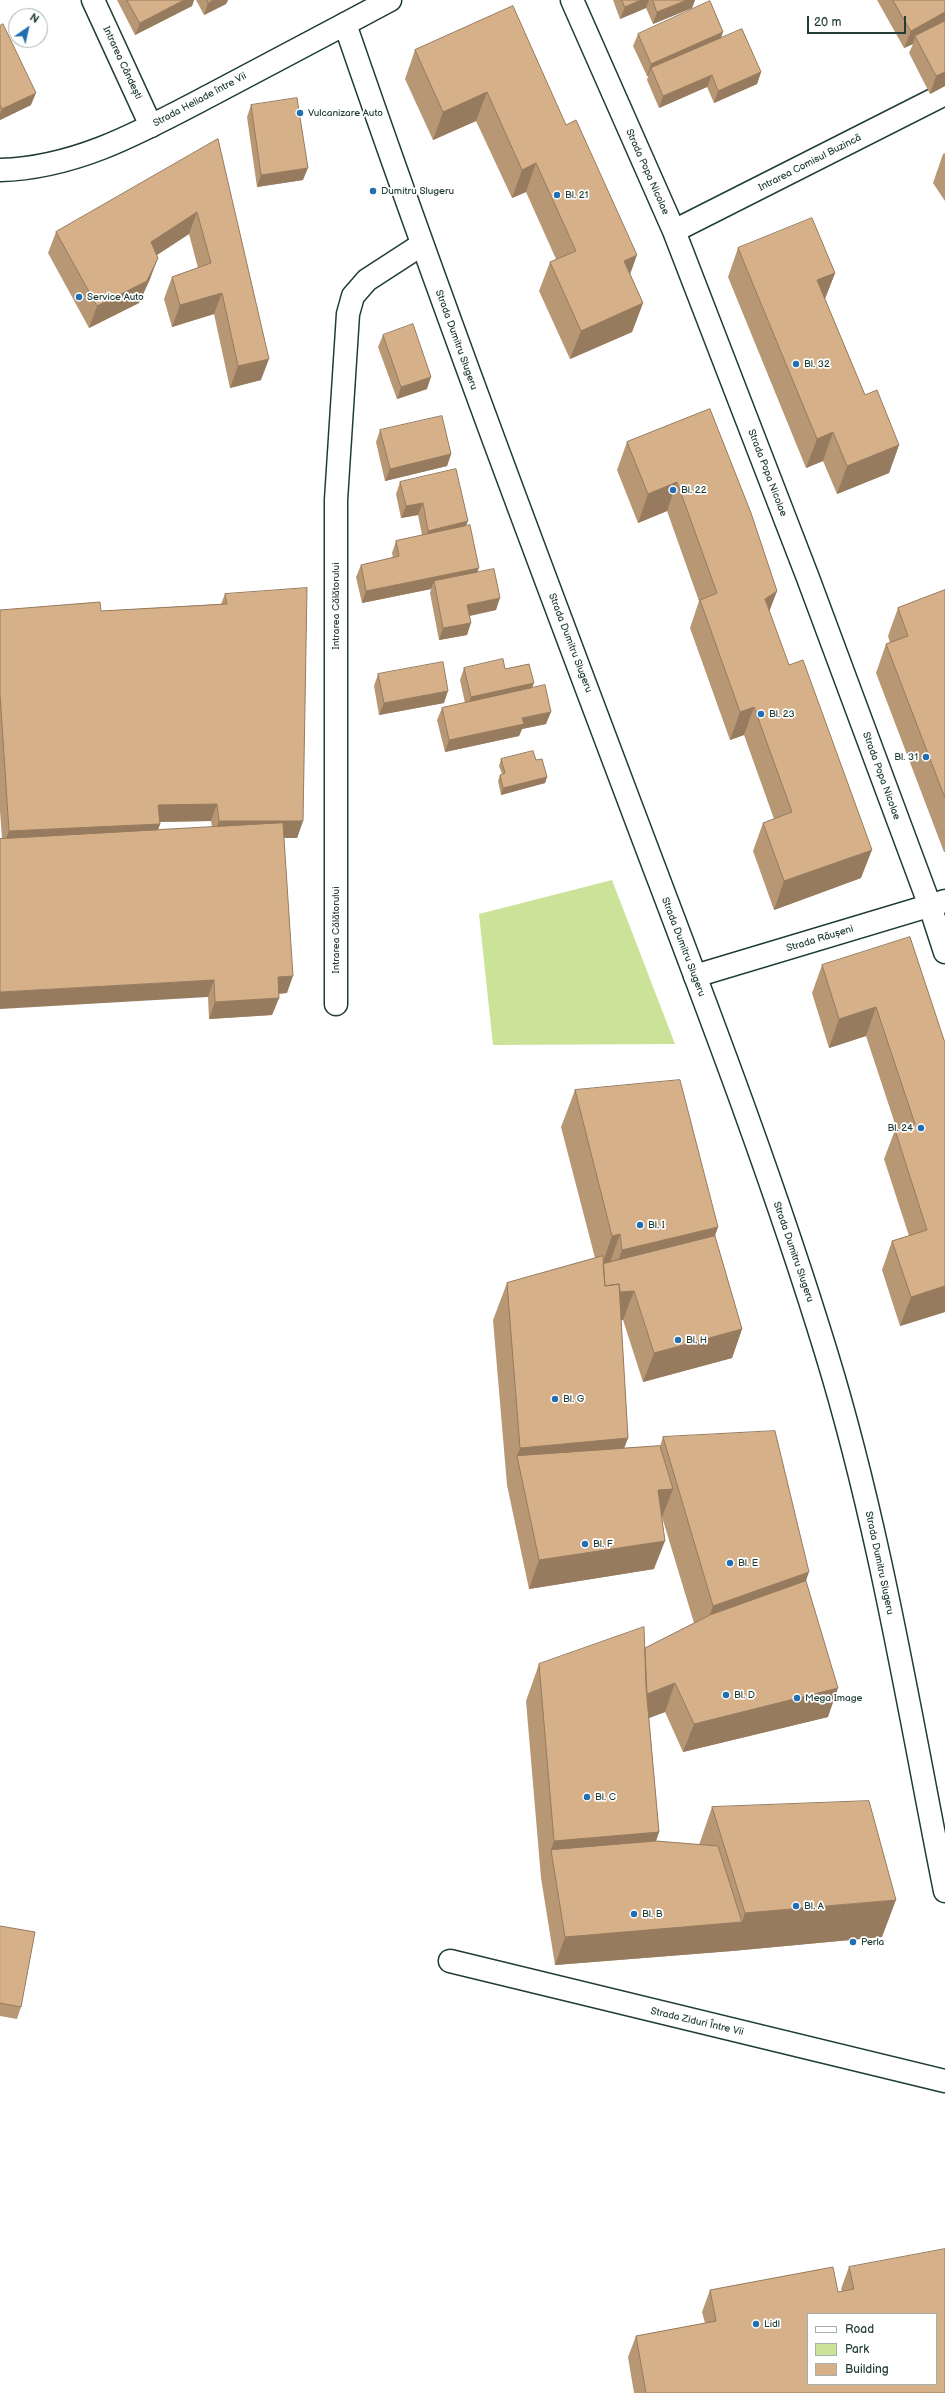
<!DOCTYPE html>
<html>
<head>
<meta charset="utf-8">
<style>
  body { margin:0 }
  #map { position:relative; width:945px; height:2393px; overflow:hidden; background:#fff; font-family:"Balsamiq Sans",sans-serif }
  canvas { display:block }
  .legend { position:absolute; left:807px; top:2313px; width:130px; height:72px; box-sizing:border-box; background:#fff; border:1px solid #a5b1ae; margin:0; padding:5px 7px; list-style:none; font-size:12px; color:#1f3d34 }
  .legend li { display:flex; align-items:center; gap:8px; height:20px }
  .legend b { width:20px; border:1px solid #a5b1ae }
  .north { position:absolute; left:8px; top:8px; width:40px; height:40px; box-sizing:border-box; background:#fff; border:1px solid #a5b1ae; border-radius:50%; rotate:34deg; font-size:11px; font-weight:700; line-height:16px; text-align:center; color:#1f3d34 }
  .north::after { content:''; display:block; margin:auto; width:14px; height:18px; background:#1f6fb2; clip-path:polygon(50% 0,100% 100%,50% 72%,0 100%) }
  .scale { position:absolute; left:807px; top:16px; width:99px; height:18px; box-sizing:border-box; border:2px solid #1f3d34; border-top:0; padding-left:5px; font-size:12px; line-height:14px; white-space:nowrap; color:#1f3d34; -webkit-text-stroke:3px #fff; paint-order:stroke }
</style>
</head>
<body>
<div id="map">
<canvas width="945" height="2393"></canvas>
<ul class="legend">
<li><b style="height:5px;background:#fff"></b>Road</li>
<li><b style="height:11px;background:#cbe399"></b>Park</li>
<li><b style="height:11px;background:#d6b088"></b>Building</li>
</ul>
<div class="north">N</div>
<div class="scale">20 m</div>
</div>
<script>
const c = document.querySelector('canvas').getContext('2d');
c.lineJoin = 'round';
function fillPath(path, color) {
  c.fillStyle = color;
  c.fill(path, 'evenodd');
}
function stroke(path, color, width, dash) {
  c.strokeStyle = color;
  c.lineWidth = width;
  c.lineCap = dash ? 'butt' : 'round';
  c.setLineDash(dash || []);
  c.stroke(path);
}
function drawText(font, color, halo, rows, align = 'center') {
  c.font = font + ' "Balsamiq Sans",sans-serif';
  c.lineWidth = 3.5;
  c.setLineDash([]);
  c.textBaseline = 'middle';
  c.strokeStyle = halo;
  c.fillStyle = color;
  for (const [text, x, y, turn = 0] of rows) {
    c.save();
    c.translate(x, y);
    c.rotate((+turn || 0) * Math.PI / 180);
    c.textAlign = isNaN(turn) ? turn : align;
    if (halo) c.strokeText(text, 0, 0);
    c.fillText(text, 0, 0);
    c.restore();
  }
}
const green = new Path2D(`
  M612,880L675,1044L493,1045L479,914Z`);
const minor = new Path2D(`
  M93,0L151,126
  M572,0L674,231L808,578L930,906L945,952
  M674,231L945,94
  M695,976L945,901
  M336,1004V500L348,314L353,296L367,280L421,245
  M450,1961L945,2081`);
const tertiary = new Path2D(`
  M0,170C77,168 142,131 209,96C254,72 300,48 345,24`);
const secondary = new Path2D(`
  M390,0L345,24C437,292 537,557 637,822C703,997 771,1172 826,1352C880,1528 909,1711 945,1891`);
const wall = new Path2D(`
  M117,0H194L192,6L135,35Z
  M196,0H228L226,4L204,15Z
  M613,0H695L692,8L653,24L646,8L620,19Z
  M877,0H945V86L930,94L909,53L913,44L904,48Z
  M513,6L643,303L632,332L570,359L539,291L550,262L556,259L526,192L512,198L476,121L433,140L405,79L415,50Z
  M0,26L31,105L0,120Z
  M638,34L721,38L761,72L757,84L714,103L707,87L659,108L647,80L648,76H647L633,46Z
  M251,105L303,180L257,187L247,117Z
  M218,139L261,380L230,388L214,314L172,327L164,299L172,277L198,268L189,234L157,255L150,279L139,303L89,328L48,253L56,232Z
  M945,153V201L933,183L943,154Z
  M738,248L835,273L825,299L865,395L899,445L889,473L837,494L823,461L806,468L728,277Z
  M383,335L427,389L397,399L378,347Z
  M710,409L777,591L769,611L861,878L774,910L753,851L763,823L774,819L744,735L730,740L690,628L699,601L667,511L638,523L617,470L627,442Z
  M380,430L451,454L447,466L385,481L376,442Z
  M400,482L466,526L477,572L496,610L470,616L467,635L439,640L430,593L431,589L362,603L356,577L361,565L393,558L392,553L396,541L422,535L418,515L401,518L396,494Z
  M945,590V852H944L876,673L886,644L890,643L888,636L898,608Z
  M225,594L303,821L297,838H284L287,993L278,994L279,998L272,1015L209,1019L208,997L2,839L0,811V610L101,611L221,604ZM211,821L212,827L158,830L160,824V822Z
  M464,668L505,669L532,688L546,724L522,729L519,736L445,752L437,720L442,708L465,703L460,680Z
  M378,674L444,703L379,715L374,686Z
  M501,759L536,760L547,777L545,783L501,795L498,781L500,775L502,774L499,766Z
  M822,965L945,1043V1312L900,1326L882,1270L892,1241L909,1236L884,1159L895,1130H897L866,1036L829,1048L812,993Z
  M575,1090L718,1227L715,1236L742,1329L732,1358L643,1382L623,1320H621L628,1438L624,1448L660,1446L663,1437L806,1581L828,1717L683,1752L665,1712L649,1718L659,1832L656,1841L699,1845L712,1807L882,1937L732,1951L555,1965L541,1878L526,1701L539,1664L645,1648L694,1623L662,1517L654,1569L529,1589L507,1485L493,1320L507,1283L595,1258L561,1127Z
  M0,1926L21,2007L17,2019L0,2016Z
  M849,2267L945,2393H634L628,2357L636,2336L705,2323L702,2312L710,2290L838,2292L842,2291L841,2289Z`);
const shadedWall = new Path2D(`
  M184,0H194L192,6L135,35L140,23Z
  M214,0H228L226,4L204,15L208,3Z
  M641,0H649L646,8L620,19L625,7Z
  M687,0H695L692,8L653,24L657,12Z
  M945,12V26L915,36L913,44L904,48L911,31Z
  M723,32L719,44L651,68L648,76H647L651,64Z
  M761,72L757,84L714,103L718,91Z
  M945,72V86L930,94L936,76Z
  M712,75L707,87L659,108L663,96Z
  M487,92L476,121L433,140L443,112Z
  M36,93L31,105L0,120V114L2,109Z
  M536,163L526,192L512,198L522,170Z
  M308,168L303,180L257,187L261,175Z
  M197,212L189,234L143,264L151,242Z
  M637,255L627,283L624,261Z
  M158,258L150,279L139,303L89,328L97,306Z
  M835,273L824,301L817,280Z
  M222,293L214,314L172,327L180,305Z
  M643,303L632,332L570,359L581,331Z
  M269,359L261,380L230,388L238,366Z
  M431,377L427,389L397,399L401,387Z
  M833,432L823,461L806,468L817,439Z
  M899,445L889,473L837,494L847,466Z
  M451,454L447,466L385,481L390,469Z
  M677,482L667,511L638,523L648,494Z
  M423,503L418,515L401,518L406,506Z
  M468,521L463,533L424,543L428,531Z
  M479,568L474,580L434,581L431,589L362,603L366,591Z
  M777,591L766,620L765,599Z
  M500,598L496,610L463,617L467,605Z
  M471,623L467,635L439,640L443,628Z
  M534,683L529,695L467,709L471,697Z
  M448,691L444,703L379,715L384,703Z
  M754,707L744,735L730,740L740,712Z
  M551,712L546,724L522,729L519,736L445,752L449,740L522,718Z
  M547,777L545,783L501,795L503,788Z
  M217,804L211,821L152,822L158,805Z
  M219,821H303L297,838H213Z
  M160,824L154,841L2,848L9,831Z
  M872,850L861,878L774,910L784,881Z
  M293,976L287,993L271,994L278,977Z
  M214,980L208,997L0,1009V992Z
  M279,998L272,1015L209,1019L215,1002Z
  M876,1007L866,1036L829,1048L839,1019Z
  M718,1227L704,1264L608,1288L622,1250Z
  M620,1234L607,1271L600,1270L612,1236Z
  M945,1286V1312L900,1326L911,1297Z
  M634,1291L623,1320L592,1323L602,1294Z
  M742,1329L732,1358L643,1382L654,1353Z
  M628,1438L614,1475L517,1456L520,1448Z
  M673,1489L662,1517L648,1519L658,1490Z
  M665,1541L654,1569L529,1589L539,1560Z
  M809,1572L796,1610L700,1644L713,1606Z
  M675,1683L665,1712L633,1724L643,1696Z
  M838,1688L828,1717L683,1752L694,1724Z
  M659,1832L646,1870L551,1850L541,1878L554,1841Z
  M896,1900L882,1937L732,1951L555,1965L565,1937L742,1922L745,1913Z`);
const building = new Path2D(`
  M127,0H184L140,23Z
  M207,0H214L208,3Z
  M622,0H641L625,7Z
  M653,0H687L657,12Z
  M893,0H945V12L911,31Z
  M710,1L723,32L651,64L638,34Z
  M513,6L566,125L576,120L637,255L624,261L643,303L581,331L550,262L576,251L536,163L522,170L487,92L443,112L415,50Z
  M945,21V72L936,76L915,36Z
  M3,24L36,93L2,109L0,105V26Z
  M742,29L761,72L718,91L712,75L663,96L651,68Z
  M297,98L308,168L261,175L251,105Z
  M218,139L269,359L238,366L222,293L180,305L172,277L211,263L197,212L151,242L158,258L147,281L97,306L56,232Z
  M812,218L835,273L817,280L865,395L877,390L899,445L847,466L833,432L817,439L738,248Z
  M413,324L431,377L401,387L383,335Z
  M710,409L751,513L777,591L765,599L789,665L803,660L872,850L784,881L763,823L792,812L754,707L740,712L700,600L717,593L677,482L648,494L627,442Z
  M442,416L451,454L390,469L380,430Z
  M456,469L468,521L428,531L423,503L406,506L400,482Z
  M470,525L479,568L366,591L361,565L399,556L396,541Z
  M494,569L500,598L467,605L471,623L443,628L434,581Z
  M307,588L303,821H219L217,804L158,805L160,824L9,831L0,694V610L100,602L101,611L227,604L225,594Z
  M945,590V798L886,644L908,636L898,608Z
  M503,659L505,669L529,664L534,683L471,697L464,668Z
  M443,662L448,691L384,703L378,674Z
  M545,685L551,712L522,718L524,724L449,740L442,708Z
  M533,751L536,760L542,759L547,777L503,788L500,775L505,773L501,759Z
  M283,823L293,976L278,977L279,998L215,1002L214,980L0,992V839Z
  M910,937L945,1043V1286L911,1297L892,1241L927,1230L895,1130L915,1124L876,1007L839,1019L822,965Z
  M680,1080L718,1227L622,1250L620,1234L612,1236L575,1090Z
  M715,1236L742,1329L654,1353L634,1291L620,1292L619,1284L605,1286L603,1264Z
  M603,1256L605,1286L619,1284L628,1438L520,1448L507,1283Z
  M775,1431L809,1572L713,1606L663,1437Z
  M660,1446L673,1489L658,1490L665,1541L539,1560L517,1456Z
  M806,1581L838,1688L694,1724L675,1683L647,1694L645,1648L710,1615Z
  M644,1627L646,1687L659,1832L554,1841L539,1664Z
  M869,1801L896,1900L745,1913L712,1807Z
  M656,1841L718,1846L742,1922L565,1937L551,1850Z
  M0,1926L35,1932L21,2007L0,2003Z
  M945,2249V2393H646L636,2336L716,2321L710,2290L833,2267L838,2292L854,2289L849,2267ZM808,2314H936V2384H808Z`);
const markers = [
  [300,113,4,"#1f6fb2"],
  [373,191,4,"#1f6fb2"],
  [557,195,4,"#1f6fb2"],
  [79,297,4,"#1f6fb2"],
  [796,364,4,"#1f6fb2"],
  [673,490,4,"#1f6fb2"],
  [761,714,4,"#1f6fb2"],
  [926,757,4,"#1f6fb2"],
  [921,1128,4,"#1f6fb2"],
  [640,1225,4,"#1f6fb2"],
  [678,1340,4,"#1f6fb2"],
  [555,1399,4,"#1f6fb2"],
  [585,1544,4,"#1f6fb2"],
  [730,1563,4,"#1f6fb2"],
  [726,1695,4,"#1f6fb2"],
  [797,1698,4,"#1f6fb2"],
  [587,1797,4,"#1f6fb2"],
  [796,1906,4,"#1f6fb2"],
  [634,1914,4,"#1f6fb2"],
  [853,1942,4,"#1f6fb2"],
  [756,2324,4,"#1f6fb2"]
];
const streetNames = [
  ["Intrarea Cândești",122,63,65],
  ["Strada Heliade între Vii",200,100,-28],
  ["Intrarea Comisul Buzincă",810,163,-27],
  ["Strada Popa Nicolae",647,172,66],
  ["Strada Dumitru Slugeru",456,340,70],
  ["Strada Popa Nicolae",767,473,69],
  ["Intrarea Călătorului",336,606,-90],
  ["Strada Dumitru Slugeru",570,643,69],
  ["Strada Popa Nicolae",881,776,70],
  ["Intrarea Călătorului",336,930,-90],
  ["Strada Răușeni",820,939,-17],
  ["Strada Dumitru Slugeru",683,947,69],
  ["Strada Dumitru Slugeru",793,1252,71],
  ["Strada Dumitru Slugeru",879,1563,78],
  ["Strada Ziduri Între Vii",697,2022,13]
];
const poiNames = [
  ["Vulcanizare Auto",308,113],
  ["Dumitru Slugeru",381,191],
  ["Bl. 21",565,195],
  ["Service Auto",87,297],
  ["Bl. 32",804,364],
  ["Bl. 22",681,490],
  ["Bl. 23",769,714],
  ["Bl. 31",918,757,"right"],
  ["Bl. 24",913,1128,"right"],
  ["Bl. I",648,1225],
  ["Bl. H",686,1340],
  ["Bl. G",563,1399],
  ["Bl. F",593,1544],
  ["Bl. E",738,1563],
  ["Bl. D",734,1695],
  ["Mega Image",805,1698],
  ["Bl. C",595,1797],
  ["Bl. A",804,1906],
  ["Bl. B",642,1914],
  ["Perla",861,1942],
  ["Lidl",764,2324]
];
fillPath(green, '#cbe399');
stroke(minor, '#1f3d34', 25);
stroke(tertiary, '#1f3d34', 25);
stroke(secondary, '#1f3d34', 25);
stroke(minor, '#fff', 22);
stroke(tertiary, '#fff', 22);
stroke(secondary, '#fff', 22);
fillPath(wall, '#b89775');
fillPath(shadedWall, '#967b5f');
fillPath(building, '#d6b088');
stroke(building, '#967b5f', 1);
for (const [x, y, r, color] of markers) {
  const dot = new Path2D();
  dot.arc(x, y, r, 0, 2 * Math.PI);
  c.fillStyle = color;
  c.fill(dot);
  stroke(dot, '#fff', 1.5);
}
drawText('10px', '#1f3d34', '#fff', streetNames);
drawText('10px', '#1f3d34', '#fff', poiNames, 'left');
</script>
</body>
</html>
